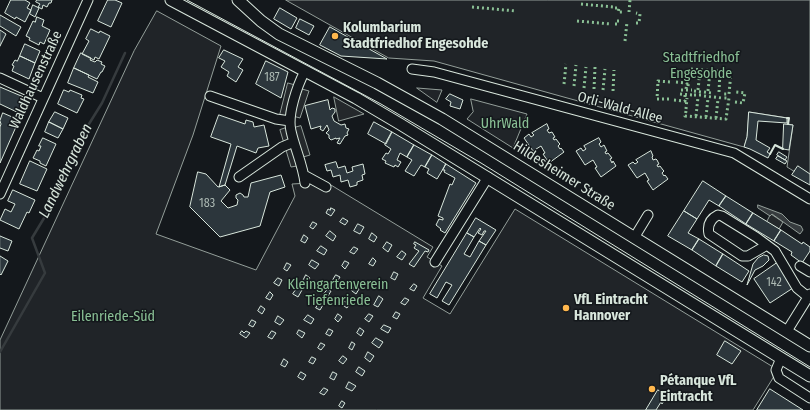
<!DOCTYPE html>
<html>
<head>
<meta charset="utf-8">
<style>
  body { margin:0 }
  canvas { display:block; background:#14181c }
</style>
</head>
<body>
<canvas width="810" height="410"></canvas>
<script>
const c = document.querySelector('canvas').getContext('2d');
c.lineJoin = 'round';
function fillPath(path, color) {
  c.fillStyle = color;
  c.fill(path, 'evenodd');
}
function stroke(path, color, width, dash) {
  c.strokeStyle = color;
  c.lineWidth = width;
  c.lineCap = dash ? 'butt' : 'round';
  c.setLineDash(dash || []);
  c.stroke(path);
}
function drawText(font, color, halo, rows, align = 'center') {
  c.font = font + ' "Fira Sans Condensed",sans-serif';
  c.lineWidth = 3;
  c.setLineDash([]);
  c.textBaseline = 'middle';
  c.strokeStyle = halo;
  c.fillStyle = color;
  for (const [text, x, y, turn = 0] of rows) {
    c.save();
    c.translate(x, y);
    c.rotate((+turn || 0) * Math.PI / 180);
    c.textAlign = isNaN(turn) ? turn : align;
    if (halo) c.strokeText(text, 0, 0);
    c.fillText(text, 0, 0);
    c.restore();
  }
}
const green = new Path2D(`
  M286,0H810V181L787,167L793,125L788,124V118L749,112L747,137L744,147L434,61L389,58Z
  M157,11L221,46L193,135L156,234L256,270L295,196L292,184L326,182L433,247L427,257L442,266L423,298L450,314L515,209L778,370L753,410H0V340L134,51Z
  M417,88L442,90L437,102Z
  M471,99L527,114L513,148L467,119L473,112Z`);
const parking = new Path2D(`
  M288,83L295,85L287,116L280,115Z
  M302,89L309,91L300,118L293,116Z
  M334,97L364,114L339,121Z
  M301,126L310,155L303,157L294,128Z
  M286,128L297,166L291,167L280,130Z
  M771,214L783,222L779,229L767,222Z`);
const water = new Path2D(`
  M758,205L782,214L790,222L801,226L803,230L800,234L772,214L770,216L758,208Z`);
const stream = new Path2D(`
  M0,352L45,273L32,238L61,190L74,148L102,103L125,53`);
const building = new Path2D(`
  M11,0H25L30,3L27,8L31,10L25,22L16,17L15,19L5,13Z
  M37,0H52L51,3H49L47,7L43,5L42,9L38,7L40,4L36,2Z
  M108,0H115L122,3L111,27L98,21Z
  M33,5L39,8L35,17L30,14Z
  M280,8L297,18L291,29L274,19Z
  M0,15L21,27L16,36L0,26Z
  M37,17L44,20L42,26L50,30L44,44L40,42L39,45L29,40L30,38L26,36L33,21L35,22Z
  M300,19L314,26L309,35L296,28Z
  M330,27L387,59L341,56L320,45Z
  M91,29L99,33L100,31L110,36L99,59L95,57L94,60L82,54L89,41L86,39Z
  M0,30L6,34L0,46Z
  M25,44L40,51L35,63L20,56Z
  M224,50L243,59L238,67L243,70L236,82L227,76L229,72L221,67L225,61L219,58Z
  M81,53L91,58L90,60L95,62L97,60L102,62L101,64L105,66L102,72H101L97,79L74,68Z
  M20,56L35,63L29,79L12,71L14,66L12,65L15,60L17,61Z
  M266,61L288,72L281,98L256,84Z
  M74,68L89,75L88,77L98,82L93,93L68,83Z
  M0,87L26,98L19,113L0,104Z
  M64,90L69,92L70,90L82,95L81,98L84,99L77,113L58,104Z
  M450,94L463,100L460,109L450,106L451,102L446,99Z
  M328,100L330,110L332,108L335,109V112L332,116L334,121L341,125L345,124L346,128L349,129L347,133L348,135L345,136L340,144L337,143L340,138L336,139V138L331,140L329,138V135L326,133L329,130L327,125L323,131L320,129L321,126L311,129L305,106Z
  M55,112L68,118L63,129L49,122Z
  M749,112L787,118V123L758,121L756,140L770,148L767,152L770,154L768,158L750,149L744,147L747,137Z
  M3,113L19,120L0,163V127L1,124L0,121Z
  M219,115L245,124L246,120L253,122L254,127L264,125L269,146L258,148L256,153L237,146L225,185L219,187L231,144L211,137Z
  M49,122L63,129L58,138L45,132Z
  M374,122L392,132L386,144L368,134Z
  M547,124L549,129L547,130L549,133L552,132L555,137L553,138L554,140L556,139L559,143L560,144L558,146L560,149L561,148L564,152L549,163L543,154L545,153L541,146L533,151L524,138L529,134L531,137L534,135L532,133Z
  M784,124L793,125L789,150L783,149Z
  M392,132L414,145L407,157L400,153L397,160L401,162L398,167L395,165L394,167L385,163L386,161L382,159L386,153L388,154L391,149L385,145Z
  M43,138L56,144L46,166L40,163V161L33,158L37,150L39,151L41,146H39Z
  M599,138L601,142L599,144L601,147L604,145L607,151L605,152L606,154L608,153L612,158L610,159L612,163L613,161L616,166L601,177L595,168L597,167L593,160L585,165L576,151L581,148L583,151L586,149L584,146Z
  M414,145L432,155L425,167L421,165L414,176L405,171L412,160L407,157Z
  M651,151L653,156L652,157L653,160L656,159L657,160L659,164L657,165L658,167L660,166L663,170L664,171L662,173L664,176L665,175L668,179L653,190L647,181L649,180L645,173L637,178L628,165L633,162L635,164L638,162L636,160Z
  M779,152L787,157L785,160L777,155Z
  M432,155L446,164L437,179L427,173L429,169L425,167Z
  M778,156L787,161L785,164L776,159Z
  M30,161L47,169L37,191L20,184Z
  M336,162L338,168L345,166L347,173L353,171L352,167L363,164L365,174L362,175L363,180L357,182V185L350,187L348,180L341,182L340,175L333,177L331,170L327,171L325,165Z
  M446,164L476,183L445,233L440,230L441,229L436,225L439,219L443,220V218L438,216L450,184L452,185L455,178L444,172L445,170H443Z
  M798,166L810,174V185L792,175Z
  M198,172L206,174L218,187L225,185L230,190L221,201L228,208L237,205L238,200L236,198V195L240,193L243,195L244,197H248L251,183L281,175L285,187L270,192L260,226L220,237L190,207Z
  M703,181L726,196L719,206L709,200L697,219L684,211Z
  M13,190L35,200L29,213L27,212L19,229L0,220L5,209L11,212L15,204L8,201Z
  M726,196L753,213L746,224L719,206Z
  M331,208L335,210L331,216L326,213L328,209L330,210Z
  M684,211L697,219L688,233L699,239L692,250L668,236Z
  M753,213L781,230L774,241L746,224Z
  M343,218L348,221L345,225L340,222Z
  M476,218L496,230L486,245L479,241L486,231H484L482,235L478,233L481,229L480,228L474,237L467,233Z
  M313,222L317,224L313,229L310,227Z
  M358,224L364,227L360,234L354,231Z
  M781,230L802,244L803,242L810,247V251L802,263L791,255L792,252L774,241Z
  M330,231L336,236L333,241L326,236Z
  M372,233L377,237L374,242L369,239Z
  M467,233L474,237L464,254L470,257L479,241L486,245L449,305L442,301L452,285L446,282L437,298L430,294Z
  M304,235L308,238L305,243L301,241Z
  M0,236L12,241L8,251L0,248Z
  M699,239L723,254L716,266L692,250Z
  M387,242L392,245L388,252L383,248Z
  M415,242L429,250L428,252L425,251L414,267L409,264L419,251L414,248L416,245L414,244Z
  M321,246L327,250L324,255L317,251Z
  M354,247L358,249L354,254L350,252Z
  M402,251L406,254L402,260L397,257Z
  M723,254L749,271L742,282L716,266Z
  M764,255L768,256L769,260L763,266L755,270L747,285L753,264L758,258Z
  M0,256L8,261L1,275L0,274Z
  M373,258L376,261L373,266L369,264Z
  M312,260L319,264L315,269L309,265Z
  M345,261L349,263L345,269L342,266Z
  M287,263L291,265L287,271L284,269Z
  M777,263L793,288L770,303L754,279Z
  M394,272L398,274L395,280L391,278Z
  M306,275L310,278L306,283L303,281Z
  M336,275L340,277L337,282L333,280Z
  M278,278L282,280L279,286L274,283Z
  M414,284L417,286L414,291L410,289Z
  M355,286L359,289L356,294L352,291Z
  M298,287L302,290L298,297L293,294Z
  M328,289L331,291L328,296L324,294Z
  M270,292L273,295L270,300L266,298Z
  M379,296L383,299L378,307L374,305Z
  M405,298L409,300L405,305L401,303Z
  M343,301L346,302L347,301L350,303L347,308L341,304Z
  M319,303L323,305L320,310L316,308Z
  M261,306L265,309L262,314L258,311Z
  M396,312L400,314L397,319L393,317Z
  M338,314L342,317L338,322L335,319Z
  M369,314L373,316L369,322L365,319Z
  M308,315L314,319L311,324L304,320Z
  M278,316L284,320L280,325L275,322Z
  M252,320L256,322L253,327L249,325Z
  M384,325L391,328L388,333L381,329Z
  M360,328L364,331L361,336L357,333Z
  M329,329L333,331L330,336L326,334Z
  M299,330L305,333L302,338L297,334Z
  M242,331L244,333L246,331L250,333L246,338L240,334Z
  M272,331L276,333L272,339L268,337Z
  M376,338L383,342L379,348L372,343Z
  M725,341L741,351L732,364L717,355Z
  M352,342L355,344L352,350L349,348Z
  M321,343L325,345L321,350L318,348Z
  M368,352L374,356L370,362L365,358Z
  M343,356L347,359L343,364L339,361Z
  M312,357L316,359L313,364L309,362Z
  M284,359L288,362L285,367L281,365Z
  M359,367L365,371L362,376L356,372Z
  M301,372L306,375L303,380L298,377Z
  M333,372L337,374L334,380L330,378Z
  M349,382L356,386L352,391L346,388Z
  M324,388L328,390L324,395L320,393Z
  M770,389L803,410H757Z
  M658,390L667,396L662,404L661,402L656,410H646Z
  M342,401L345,403L342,408L339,406Z`);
const minor = new Path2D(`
  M412,69L434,72L734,153L810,199
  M305,71C297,86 287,115 291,131C295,149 303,165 305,183
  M0,78L43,98
  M210,96L276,119L290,121
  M304,175L326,187
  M239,177L282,147L294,142
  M0,194L88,0
  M634,238L648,215
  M767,245L748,256H742L709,234C707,225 710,219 718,215L722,216L756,237L775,251L797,288L808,297
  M435,262L488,177
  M800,266L810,272
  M787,331L810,294
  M781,358L776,370L779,378L810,398`);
const major = new Path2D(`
  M171,0L356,98L400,124L810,376
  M238,0L261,21L279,34L377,83L442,119L810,346`);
const tram = new Path2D(`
  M187,0L381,104L481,163L810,367`);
const hedge = new Path2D(`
  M581,4L613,7
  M472,7L516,11
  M615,8H619L618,12H622
  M629,12L630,0
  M577,21L611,24
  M636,23H639L640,14L636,13
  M615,24H617V21H621
  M625,41L627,22
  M690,73V69L731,72L729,94H724
  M676,82L687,83L686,89
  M564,84L566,64
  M574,86L576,65
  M688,86L689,76
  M584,88L586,67
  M594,89L595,67
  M603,90L605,69
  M681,90H692
  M698,90L700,70
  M613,91L614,70
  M694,91L702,92
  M708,91L710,71
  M704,92L712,93
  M719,92L720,71
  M680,94L692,95
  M694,95H702
  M704,96L712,97
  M714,97L722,98
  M669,99H657L658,81L671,82
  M674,100L685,101V95
  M735,102L743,103L745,93L736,92
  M686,109L687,98
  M686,111L685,116L726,119L729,98H724
  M696,116L698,97
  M706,117L708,98
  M716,118L718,99`);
const wall = new Path2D(`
  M787,118H789L788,124
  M770,154L775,145L783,149`);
const markers = [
  [335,36,4,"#ffb74d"],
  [566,308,4,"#ffb74d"],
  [652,389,4,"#ffb74d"]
];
const numberNames = [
  ["187",272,78],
  ["183",207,204],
  ["142",774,283]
];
const poiNames = [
  ["Kolumbarium",343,28],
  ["Stadtfriedhof Engesohde",343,44],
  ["VfL Eintracht",574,300],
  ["Hannover",574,316],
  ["Pétanque VfL",660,381],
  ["Eintracht",660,397]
];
const parkNames = [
  ["Stadtfriedhof",701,58],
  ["Engesohde",701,74],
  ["UhrWald",505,124],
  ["Kleingartenverein",338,285],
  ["Tiefenriede",338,301],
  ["Eilenriede-Süd",113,317]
];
const streetNames = [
  ["Waldhausenstraße",36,80,-65],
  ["Orli-Wald-Allee",620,108,15],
  ["Hildesheimer Straße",564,176,32]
];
const waterNames = [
  ["Landwehrgraben",66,171,-64]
];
fillPath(green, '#202428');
stroke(green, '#939e99', 1);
fillPath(parking, '#24282b');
stroke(parking, '#939e99', 1);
fillPath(water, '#363b3e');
stroke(water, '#939e99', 1);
stroke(stream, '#363b3e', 2.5);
fillPath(building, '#2c363c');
stroke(building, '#d8e6dc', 1);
stroke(minor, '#d8e6dc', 11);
stroke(major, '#d8e6dc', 13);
stroke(minor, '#14181c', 9);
stroke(major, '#14181c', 11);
stroke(tram, '#d8e6dc', 1);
stroke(hedge, '#8ac095', 3, [2, 3]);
stroke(wall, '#d8e6dc', 2);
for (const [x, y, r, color] of markers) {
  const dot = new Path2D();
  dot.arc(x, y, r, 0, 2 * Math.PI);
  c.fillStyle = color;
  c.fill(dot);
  stroke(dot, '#14181c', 1.5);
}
drawText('12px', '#adbab4', null, numberNames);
drawText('bold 14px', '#d8e6dc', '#14181c', poiNames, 'left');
drawText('14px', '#8ac095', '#14181c', parkNames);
drawText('14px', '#d8e6dc', '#14181c', streetNames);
drawText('italic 15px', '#d8e6dc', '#14181c', waterNames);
</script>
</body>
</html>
